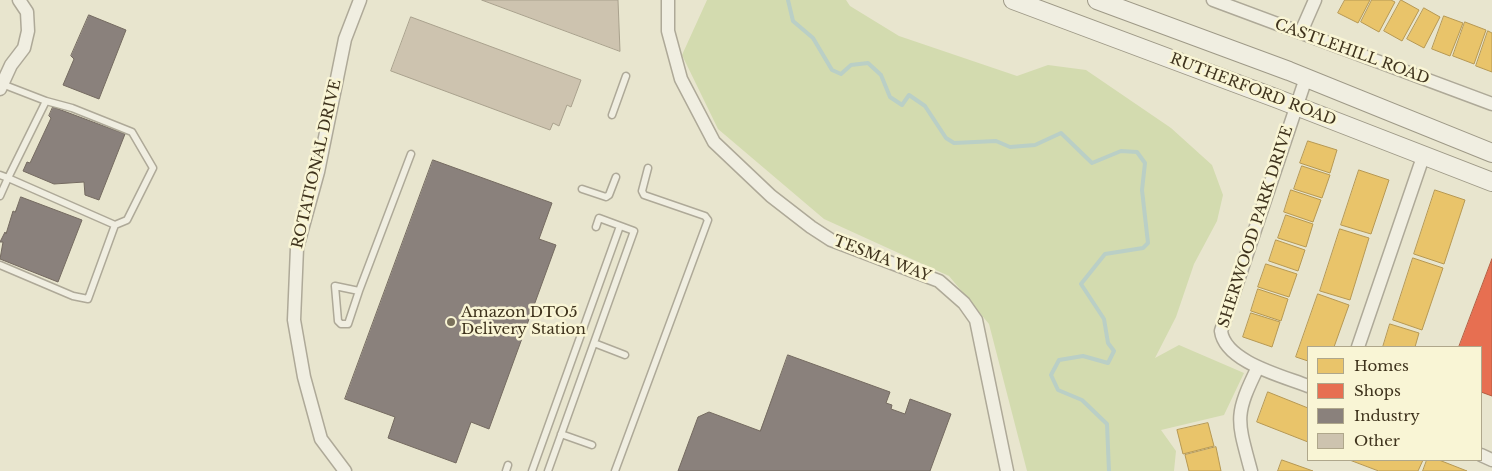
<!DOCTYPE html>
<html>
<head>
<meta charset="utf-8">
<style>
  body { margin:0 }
  #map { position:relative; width:1492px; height:471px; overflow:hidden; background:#e8e5ce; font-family:"Libre Baskerville",serif }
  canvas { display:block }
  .legend { position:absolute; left:1307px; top:346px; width:175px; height:115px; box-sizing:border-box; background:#f9f5d5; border:1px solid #afa78b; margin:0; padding:6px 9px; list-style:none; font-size:15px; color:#3f331d }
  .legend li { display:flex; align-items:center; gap:10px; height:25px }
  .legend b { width:25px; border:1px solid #afa78b }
</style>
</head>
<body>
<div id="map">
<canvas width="1492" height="471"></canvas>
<ul class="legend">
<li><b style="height:14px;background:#e9c46a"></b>Homes</li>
<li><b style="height:14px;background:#e76f51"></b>Shops</li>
<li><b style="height:14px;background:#8a817c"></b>Industry</li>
<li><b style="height:14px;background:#cdc3af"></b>Other</li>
</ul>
</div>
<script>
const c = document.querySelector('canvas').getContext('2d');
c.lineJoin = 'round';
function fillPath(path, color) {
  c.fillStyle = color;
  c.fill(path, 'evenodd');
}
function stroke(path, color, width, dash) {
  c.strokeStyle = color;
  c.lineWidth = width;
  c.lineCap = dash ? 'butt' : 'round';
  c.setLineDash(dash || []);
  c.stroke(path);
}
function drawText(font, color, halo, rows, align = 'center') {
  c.font = font + ' "Libre Baskerville",serif';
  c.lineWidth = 5;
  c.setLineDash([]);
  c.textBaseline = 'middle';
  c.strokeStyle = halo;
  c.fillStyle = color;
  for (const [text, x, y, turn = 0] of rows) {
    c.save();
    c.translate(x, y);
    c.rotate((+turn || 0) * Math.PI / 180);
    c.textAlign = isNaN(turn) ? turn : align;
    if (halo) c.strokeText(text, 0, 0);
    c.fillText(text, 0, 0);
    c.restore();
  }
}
const green = new Path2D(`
  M707,0H846L850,6L899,36L1017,76L1048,65L1086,70L1171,128L1212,165L1223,195L1217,221L1194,264L1176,317L1155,358L1179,345L1244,373L1224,415L1161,430L1176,451L1174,471H1027L989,324L949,276L824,219L718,129L682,55Z`);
const homes = new Path2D(`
  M1345,0H1370L1358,23L1338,13Z
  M1372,0H1391L1395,2L1379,32L1361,22Z
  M1401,0L1419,10L1402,41L1384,31Z
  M1424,8L1440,17L1424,48L1407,39Z
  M1444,16L1463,23L1450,56L1432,49Z
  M1465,22L1486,30L1474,64L1453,56Z
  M1488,31L1492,33V72L1476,66Z
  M1308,141L1337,150L1330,173L1300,163Z
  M1302,166L1330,175L1322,198L1294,189Z
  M1359,170L1389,180L1371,234L1341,225Z
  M1291,190L1321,200L1313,222L1284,212Z
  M1435,190L1465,200L1444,264L1414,254Z
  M1286,215L1313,224L1306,247L1278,238Z
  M1340,229L1369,238L1350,300L1320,291Z
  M1276,240L1305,250L1298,271L1269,261Z
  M1413,258L1443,268L1422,330L1393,320Z
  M1266,264L1297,274L1289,297L1258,287Z
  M1258,289L1288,299L1281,321L1251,311Z
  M1318,294L1349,305L1334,347H1308V361L1296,357Z
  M1251,313L1280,322L1272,347L1243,337Z
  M1390,324L1419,333L1415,347H1383Z
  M1268,392L1308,408V442L1257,422Z
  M1208,423L1214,446L1183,454L1177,430Z
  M1216,447L1221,471H1189L1185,455Z
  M1282,460L1313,471H1278Z
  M1350,460H1423L1418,471H1379Z
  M1427,460H1439L1467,471H1423Z`);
const shops = new Path2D(`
  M1492,259V396L1481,392V347H1459Z`);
const industry = new Path2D(`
  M89,15L126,30L99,99L63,85L74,59L71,56Z
  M53,107L125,134L99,200L85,195L84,182L54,184L23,171L27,162L30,163L51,118L49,116Z
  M433,160L552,203L539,239L556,245L489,429L471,422L456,463L388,438L395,417L345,399Z
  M21,197L82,220L58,282L0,259L3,242H0L5,232L6,234L13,211L15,212Z
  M788,355L890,392L886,403L892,405L891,409L905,414L910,399L951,414L930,471H678L698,417L709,412L760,431Z`);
const stream = new Path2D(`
  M788,0L793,21L813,38L832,70L841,74L851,65L868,63L881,75L890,97L902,105L909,95L925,106L946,138L954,143L996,141L1010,147L1035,145L1061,133L1092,163L1121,151L1137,152L1145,163L1142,190L1148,243L1143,248L1105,254L1081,284L1104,319L1108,343L1114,351L1108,363L1083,356L1059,360L1051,375L1058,390L1082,400L1107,424L1109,471`);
const building = new Path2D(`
  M482,0H618L620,51Z
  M411,17L581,80L571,107L567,105L559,126L553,123L550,130L391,71Z`);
const service = new Path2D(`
  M2,84L46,101
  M612,115L626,76
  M0,175L8,178L0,196
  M582,189L606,197L609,195L616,177
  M0,265L73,296L88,299L115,225L8,178L46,101L72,108L132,132L153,168L127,220L115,225
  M359,291L348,324H341L338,321L335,286L359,291L411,154
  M594,343L625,355
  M561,434L592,445
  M506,471L508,465
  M532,471L620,226
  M548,471L634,231L599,218L596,227
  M615,471L708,220L705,216L644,195L642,191L648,168`);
const minor = new Path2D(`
  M668,0V31L681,79L714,142L771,196L811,227L831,240L939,281L964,303L976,320L1007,471
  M1213,0L1492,104
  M1301,32L1315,0
  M1306,78L1221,331C1225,362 1283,376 1308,386
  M0,89L11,65L24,48L28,31L27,12L19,0
  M1358,347L1423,157
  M1481,455L1492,460
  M345,471L321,439L304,377L294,320L297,248L318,172L345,39L360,0
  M1251,471C1237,419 1234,416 1258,367`);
const secondary = new Path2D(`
  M1013,0L1278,99L1492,182
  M1097,0L1289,71L1492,153`);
const markers = [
  [451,322,5,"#7a715b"]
];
const streetNames = [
  ["CASTLEHILL ROAD",1352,52,20],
  ["RUTHERFORD ROAD",1253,90,21],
  ["ROTATIONAL DRIVE",317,164,-77],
  ["SHERWOOD PARK DRIVE",1256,227,-72],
  ["TESMA WAY",882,259,21]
];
const poiNames = [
  ["Amazon DTO5",461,313],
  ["Delivery Station",461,330]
];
fillPath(green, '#d3dbaf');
fillPath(homes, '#e9c46a');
stroke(homes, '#b69853', 1);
fillPath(shops, '#e76f51');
stroke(shops, '#b55d41', 1);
fillPath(industry, '#8a817c');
stroke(industry, '#746a60', 1);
stroke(stream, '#bacfc6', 4);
fillPath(building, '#cdc3af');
stroke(building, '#a9a18d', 1);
stroke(service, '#aea998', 9);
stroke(minor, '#aea998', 15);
stroke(secondary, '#9e9987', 20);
stroke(service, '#f0eee1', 6);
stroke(minor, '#f0eee1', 12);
stroke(secondary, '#f0eee1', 18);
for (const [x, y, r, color] of markers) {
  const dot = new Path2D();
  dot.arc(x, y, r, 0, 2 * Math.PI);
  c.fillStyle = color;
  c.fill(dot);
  stroke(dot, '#f9f5d5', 2);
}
drawText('15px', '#3f331d', '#f9f5d5', streetNames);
drawText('15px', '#3f331d', '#f9f5d5', poiNames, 'left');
</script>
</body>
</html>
